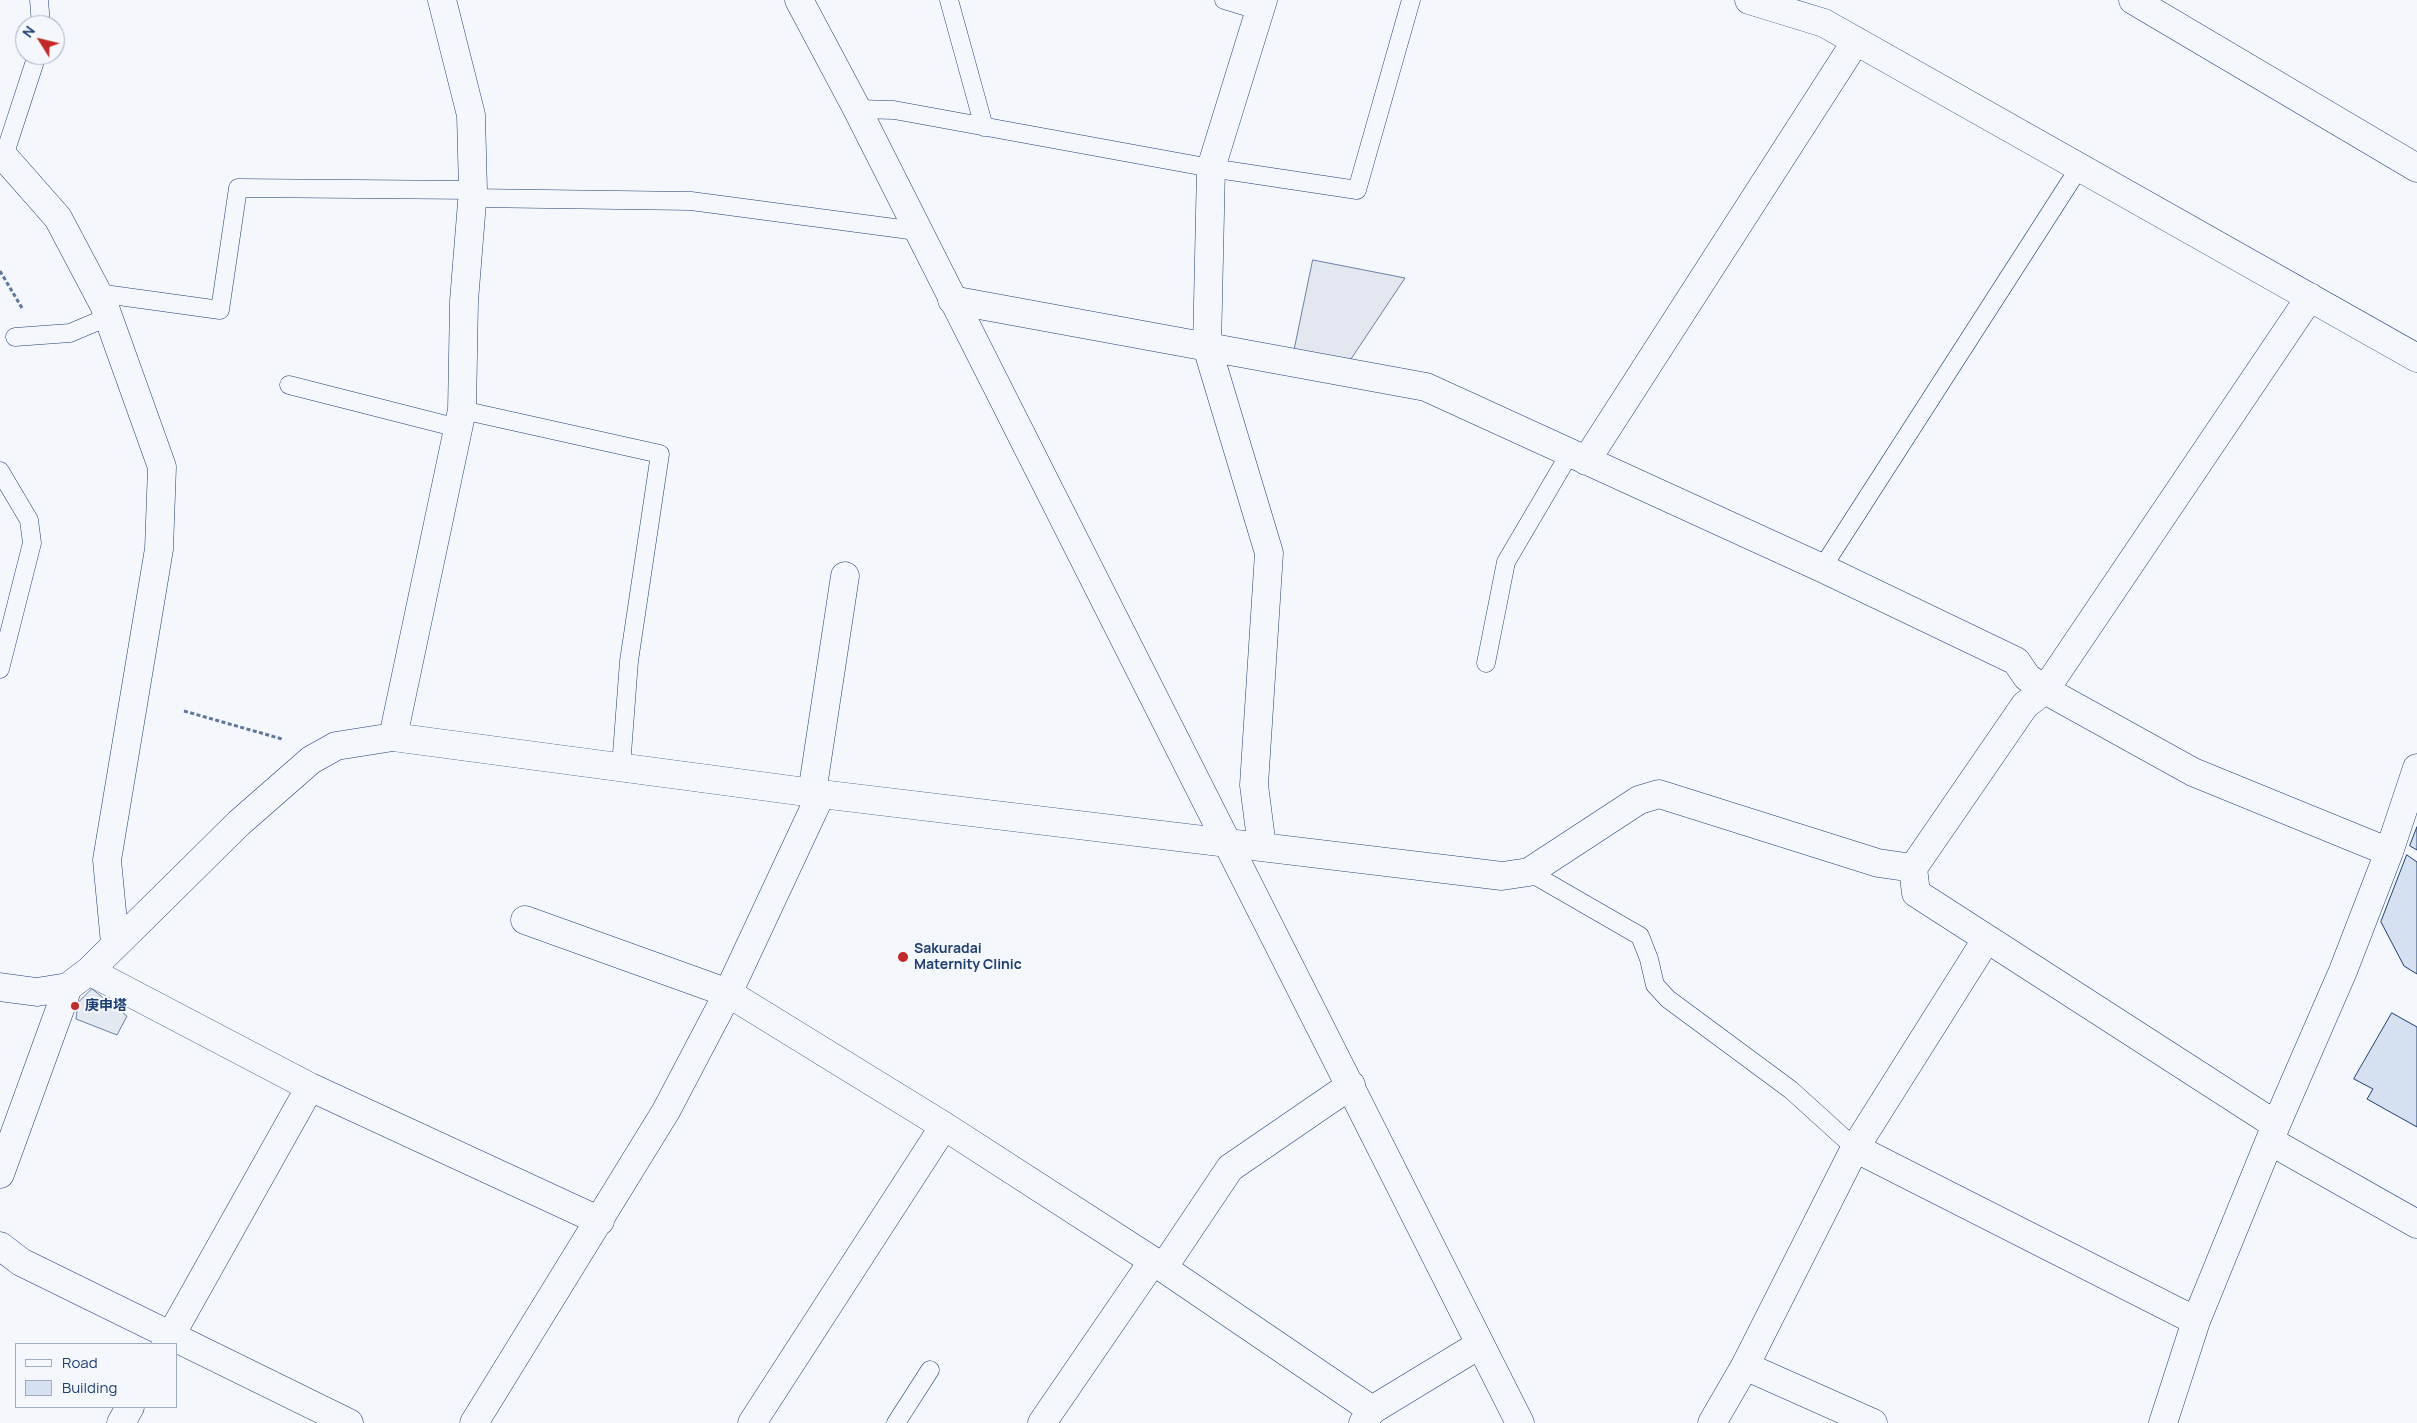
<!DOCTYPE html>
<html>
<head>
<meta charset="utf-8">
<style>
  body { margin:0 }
  #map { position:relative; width:2417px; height:1423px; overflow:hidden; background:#f4f7fb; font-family:Manrope,sans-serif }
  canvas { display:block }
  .legend { position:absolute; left:15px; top:1343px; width:162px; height:65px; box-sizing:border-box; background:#f4f7fb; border:1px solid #9eadc5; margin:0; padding:6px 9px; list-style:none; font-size:15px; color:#1d3f73 }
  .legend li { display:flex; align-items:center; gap:10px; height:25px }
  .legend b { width:25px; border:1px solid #9eadc5 }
  .north { position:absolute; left:15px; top:15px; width:50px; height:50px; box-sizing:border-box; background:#f4f7fb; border:1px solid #9eadc5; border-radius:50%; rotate:306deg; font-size:14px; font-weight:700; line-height:20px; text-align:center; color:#1d3f73 }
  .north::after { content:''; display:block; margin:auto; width:18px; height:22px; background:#c62828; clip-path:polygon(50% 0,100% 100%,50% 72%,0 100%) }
</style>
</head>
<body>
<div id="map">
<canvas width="2417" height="1423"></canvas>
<ul class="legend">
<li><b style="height:6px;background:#f4f7fb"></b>Road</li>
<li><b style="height:14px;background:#d5e0f0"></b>Building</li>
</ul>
<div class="north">N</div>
</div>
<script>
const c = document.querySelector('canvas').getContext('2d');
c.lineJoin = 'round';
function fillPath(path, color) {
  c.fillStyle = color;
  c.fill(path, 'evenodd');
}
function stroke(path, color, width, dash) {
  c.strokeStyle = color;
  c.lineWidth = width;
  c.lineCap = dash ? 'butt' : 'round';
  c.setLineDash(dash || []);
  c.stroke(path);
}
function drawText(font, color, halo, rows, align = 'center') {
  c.font = font + ' Manrope,"Noto Sans JP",sans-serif';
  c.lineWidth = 4;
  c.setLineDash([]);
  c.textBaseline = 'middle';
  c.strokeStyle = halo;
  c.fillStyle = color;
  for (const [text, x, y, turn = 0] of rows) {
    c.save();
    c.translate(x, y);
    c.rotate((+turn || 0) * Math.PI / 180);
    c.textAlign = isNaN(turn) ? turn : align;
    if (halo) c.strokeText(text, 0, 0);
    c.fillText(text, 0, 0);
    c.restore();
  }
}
const green = new Path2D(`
  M92,989L127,1016L117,1035L76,1019L78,1003Z`);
const parking = new Path2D(`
  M1313,260L1405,278L1349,362L1294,352Z`);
const building = new Path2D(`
  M2417,827V850L2410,846Z
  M2407,855L2417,862V974L2404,966L2381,922Z
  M2392,1013L2417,1027V1127L2367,1099L2373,1089L2354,1079Z`);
const path = new Path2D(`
  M0,271L22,308
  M184,711L282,739`);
const lane = new Path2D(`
  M39,0L41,25
  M949,0L984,127
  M1224,0L1260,11
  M857,109L894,110L1211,168L1357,190L1411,0
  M7,160L5,153L37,55
  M472,198L691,201L917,231
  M97,293L220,310L238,188L473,190
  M15,337L70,333L108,317
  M289,385L458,428
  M462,410L660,454L629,661L621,767
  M0,471L29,520L32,543L0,669
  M1822,568L2079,168
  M1486,663L1506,562L1570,453
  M1529,872L1640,936L1649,959L1655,985L1668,999L1791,1090L1855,1148
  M896,1423L930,1370`);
const street = new Path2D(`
  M1749,0L1824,23L2417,358
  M2133,0L2417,168
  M7,160L58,218L104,305L162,467L159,549L107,860L115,943
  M952,300L1426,387L1822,568L2016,661L2027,677L2045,690L2193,772L2389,852
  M1586,461L1856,41
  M393,737L462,410L464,301L473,190L471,115L442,0
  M812,793L845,576
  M1262,847L1254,785L1269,553L1207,347L1211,168L1263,0
  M525,920L728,993L944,1126L1153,1261L1372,1410
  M89,971L310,1087L600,1221
  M0,987L37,992L68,987L89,971L239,823L311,760L336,746L393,737L821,794L1502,876L1529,872L1639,800L1659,794L1878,863L1913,868
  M2276,1125L1916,893L1913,868L2025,705L2045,690L2310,297
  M2270,1141L2417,1224
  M1855,1148L2196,1321
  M0,1174L68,987
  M0,1246L21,1262L349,1423
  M1163,1268L1230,1168L1351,1085
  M166,1344L310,1087
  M1745,1366L1873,1423
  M121,1423L130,1407
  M474,1423L666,1111L728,993L821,794
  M752,1423L944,1126
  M1042,1423L1153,1261
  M1363,1423L1372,1410L1479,1345
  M1712,1423L1745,1366L1855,1148L1986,940
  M2163,1423L2196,1321L2276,1125L2343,971L2389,852L2417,768`);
const secondary = new Path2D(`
  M799,0L857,109L1520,1423`);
const markers = [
  [903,957,6,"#c62828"],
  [75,1006,5,"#c62828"]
];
const poiNames = [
  ["Sakuradai",914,949],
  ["Maternity Clinic",914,965],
  ["庚申塔",85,1006]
];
fillPath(green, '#e3e9f0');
stroke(green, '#687fa3', 1);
fillPath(parking, '#e3e8f0');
stroke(parking, '#687fa3', 1);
fillPath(building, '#d5e0f0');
stroke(building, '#1d3f73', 1);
stroke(lane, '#1d3f73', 19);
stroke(street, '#1d3f73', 29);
stroke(secondary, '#1d3f73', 29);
stroke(path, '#5e769c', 3, [4, 2.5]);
stroke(lane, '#f4f7fb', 18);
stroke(street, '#f4f7fb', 28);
stroke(secondary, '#f4f7fb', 28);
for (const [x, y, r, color] of markers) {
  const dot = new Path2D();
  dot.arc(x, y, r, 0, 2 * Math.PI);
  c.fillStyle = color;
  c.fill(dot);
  stroke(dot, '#f4f7fb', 2);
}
drawText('bold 14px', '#1d3f73', '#f4f7fb', poiNames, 'left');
</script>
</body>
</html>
